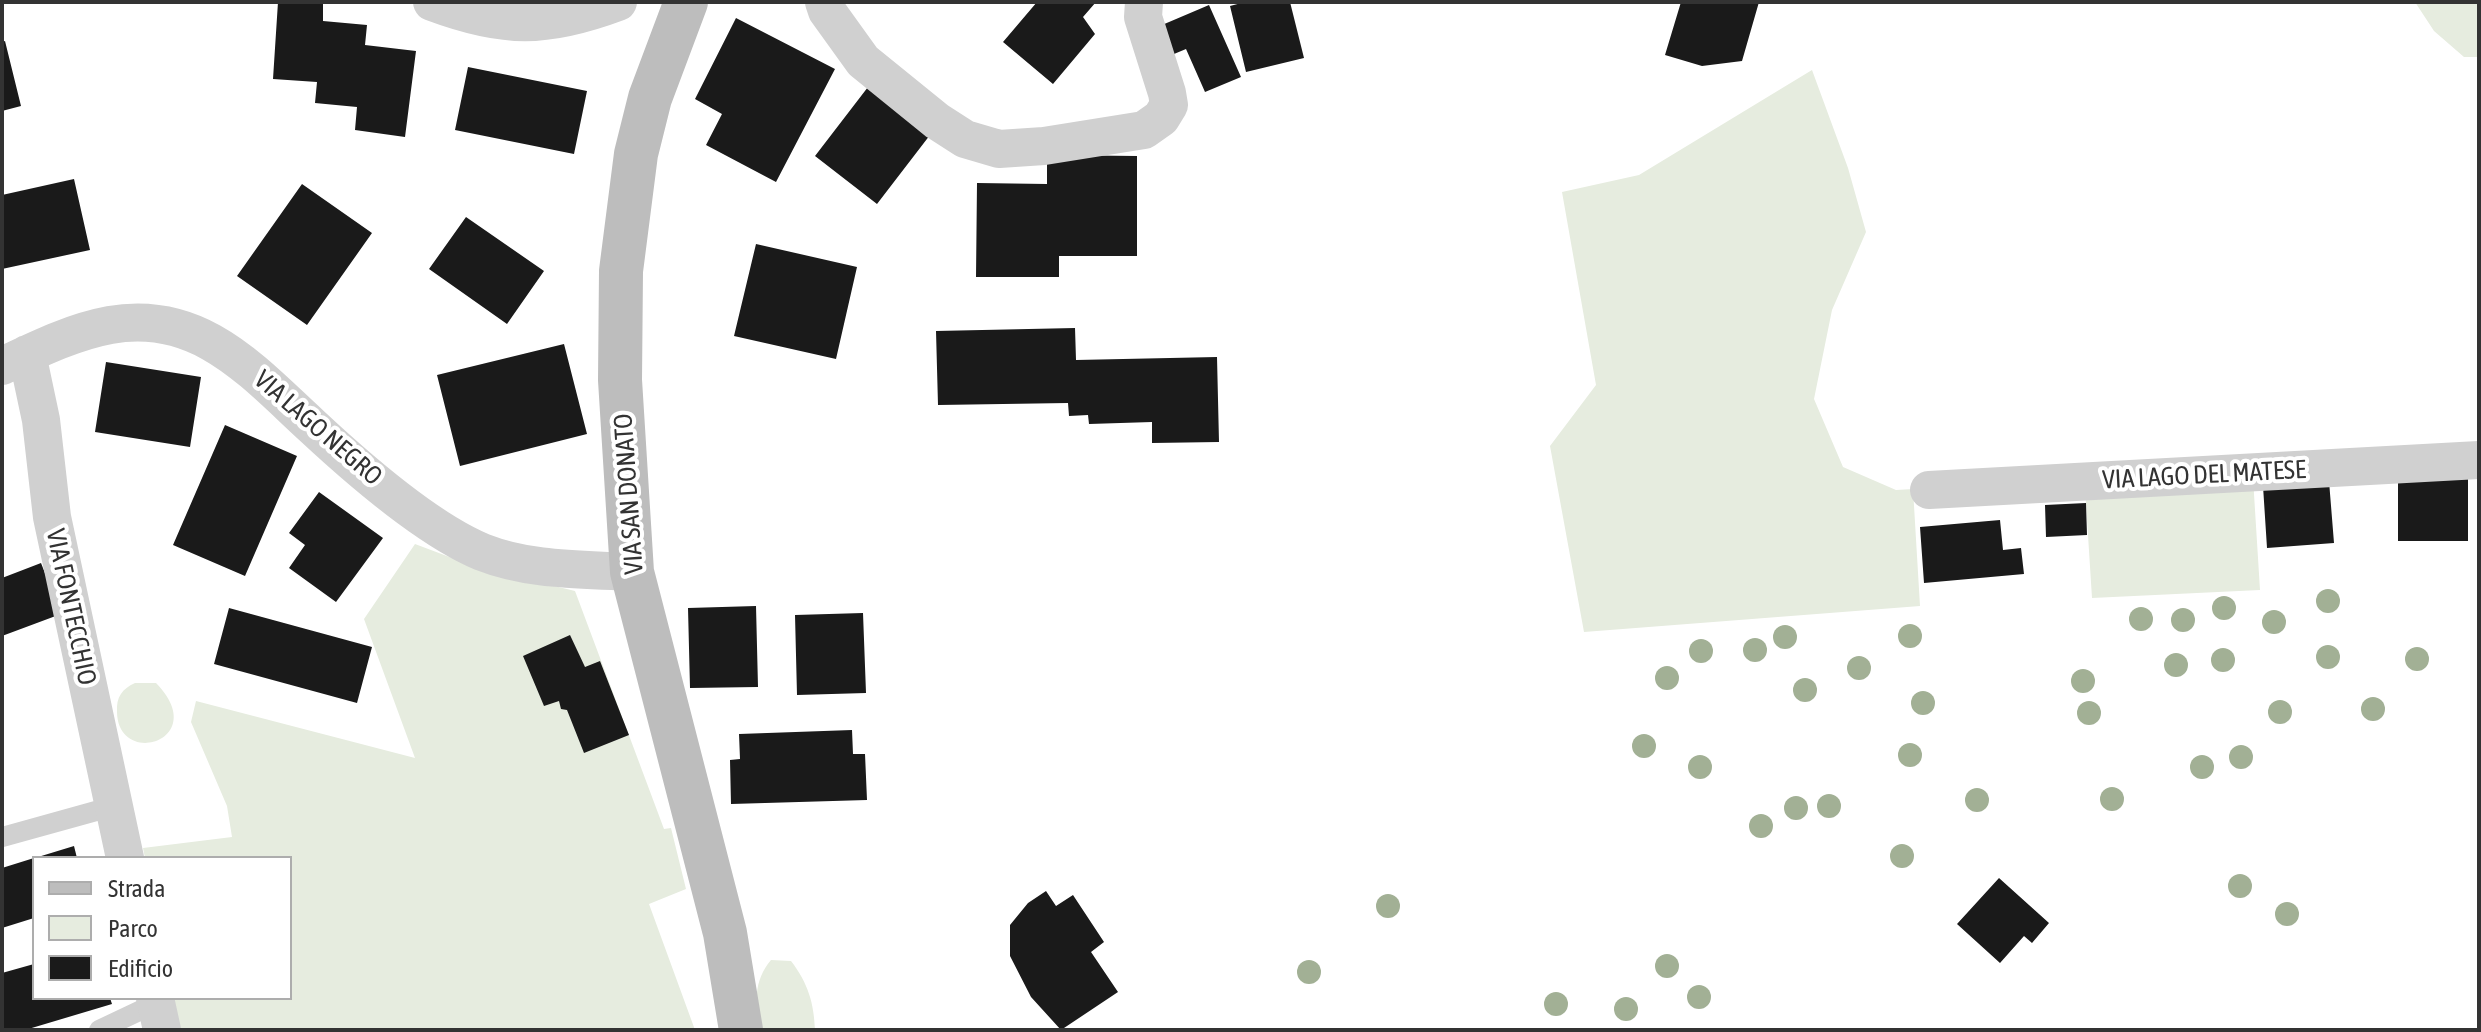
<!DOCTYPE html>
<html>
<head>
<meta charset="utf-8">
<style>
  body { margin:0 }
  #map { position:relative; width:2481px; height:1032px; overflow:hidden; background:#fff; font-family:"Asap Condensed",sans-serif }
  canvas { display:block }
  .frame { position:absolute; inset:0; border:4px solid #333; pointer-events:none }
  .legend { position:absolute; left:32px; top:856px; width:260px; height:144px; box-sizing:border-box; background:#fff; border:2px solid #adadad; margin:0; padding:10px 14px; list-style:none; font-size:24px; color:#333 }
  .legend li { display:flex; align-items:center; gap:16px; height:40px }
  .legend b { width:40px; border:2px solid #adadad }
</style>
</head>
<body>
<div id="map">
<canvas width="2481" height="1032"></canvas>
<div class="frame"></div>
<ul class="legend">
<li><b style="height:10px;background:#bdbdbd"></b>Strada</li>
<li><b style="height:22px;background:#e6ecdf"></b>Parco</li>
<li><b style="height:22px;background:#1a1a1a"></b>Edificio</li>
</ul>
</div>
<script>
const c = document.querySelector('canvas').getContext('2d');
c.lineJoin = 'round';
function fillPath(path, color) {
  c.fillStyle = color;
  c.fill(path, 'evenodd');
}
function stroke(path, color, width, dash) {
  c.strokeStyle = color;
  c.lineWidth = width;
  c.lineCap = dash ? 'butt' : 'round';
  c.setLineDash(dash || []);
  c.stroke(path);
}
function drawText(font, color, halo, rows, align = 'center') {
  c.font = font + ' "Asap Condensed",sans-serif';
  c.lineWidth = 8;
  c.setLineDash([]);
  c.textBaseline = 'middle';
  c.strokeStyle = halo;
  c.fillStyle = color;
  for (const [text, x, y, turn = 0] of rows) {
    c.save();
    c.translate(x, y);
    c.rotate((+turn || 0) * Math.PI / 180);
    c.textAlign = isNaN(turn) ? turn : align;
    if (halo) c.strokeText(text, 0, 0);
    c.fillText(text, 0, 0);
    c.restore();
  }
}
const green = new Path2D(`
  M2415,2H2479V57H2464L2434,31Z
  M1812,70L1848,168L1866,232L1832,310L1814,399L1843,467L1896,490L1913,489L1920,606L1584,632L1550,446L1596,385L1562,192L1639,175Z
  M2253,478L2260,590L2092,598L2085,488Z
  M415,544L476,567L575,591L664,829L671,828L686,889L649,904L695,1030H179L173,998H290V858H145L143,848L232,837L227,806L191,722L196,701L415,758L364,619Z
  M135,683H156C212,740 118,769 117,712C116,697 122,689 135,683Z
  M771,960L791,961C808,983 814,1003 815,1030H763C753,1006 754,980 771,960Z`);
const building = new Path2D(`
  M278,2H323V21L367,25L365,45L416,51L405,137L355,130L357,107L315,103L317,82L273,79Z
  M1037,2H1096L1083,17L1095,34L1053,84L1003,42Z
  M1245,2H1290L1304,58L1246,72L1230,6Z
  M1681,2H1759L1742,61L1702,66L1665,55Z
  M1209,5L1241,77L1205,92L1186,49L1174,54L1162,25Z
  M736,18L835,69L776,182L706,145L722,114L695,99Z
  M5,41L21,106L2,111V42Z
  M468,67L587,91L574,154L455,130Z
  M868,87L930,135L877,204L815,156Z
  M1047,155L1137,156V256H1059V277H976L977,183L1047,184Z
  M74,179L90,250L2,269V195Z
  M302,184L372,233L307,325L237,276Z
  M466,217L544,271L507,324L429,269Z
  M756,244L857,267L836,359L734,336Z
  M1075,328L1076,360L1217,357L1219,442L1152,443V422L1089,424L1088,415L1069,416L1068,403L938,405L936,331Z
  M564,344L587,434L460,466L437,375Z
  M106,362L201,377L190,447L95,432Z
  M225,425L297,456L245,576L173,545Z
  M2398,472H2468V541H2398Z
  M2329,481L2334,543L2267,548L2263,486Z
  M319,492L383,538L336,602L289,568L305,545L289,533Z
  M2086,503L2087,535L2046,537L2045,505Z
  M2000,520L2003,550L2021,548L2024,574L1924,583L1920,527Z
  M41,563L61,614L2,636V578Z
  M756,606L758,687L690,688L688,608Z
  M229,608L372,647L357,703L214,664Z
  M863,613L866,693L797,695L795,615Z
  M570,635L585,667L600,661L629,735L584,753L567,710L561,709L559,701L544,706L523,656Z
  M852,730L853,754H865L867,800L731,804L730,760L740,759L739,734Z
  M74,846L77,858H38V857Z
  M34,858V918L2,928V868Z
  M1999,878L2049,923L2032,943L2024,936L2000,963L1957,924Z
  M1046,891L1056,906L1073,895L1104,942L1091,952L1118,992L1061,1030L1031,997L1010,956V925L1028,903Z
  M34,964V998H110L112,1004L25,1030H2V973Z`);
const lane = new Path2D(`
  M2,837L114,806
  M99,1030L156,1003`);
const street = new Path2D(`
  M432,2C504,29 546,29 618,2
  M824,2L827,11L863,61L937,121L965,139L999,149L1044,146L1144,130L1161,118L1169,105L1167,93L1143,17L1144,2
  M27,354L41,420L52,517L125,858
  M2,366C36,350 72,332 110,325C200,309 252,371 312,426C356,467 427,529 482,552C530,571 581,569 632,572
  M1929,490L2479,460
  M155,998L162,1030`);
const secondary = new Path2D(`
  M686,2L650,98L636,154L621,271L620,380L632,572L725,933L741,1030`);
const trees = [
  [2328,601],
  [2224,608],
  [2141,619],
  [2183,620],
  [2274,622],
  [1910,636],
  [1785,637],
  [1755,650],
  [1701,651],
  [2328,657],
  [2417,659],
  [2223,660],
  [2176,665],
  [1859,668],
  [1667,678],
  [2083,681],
  [1805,690],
  [1923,703],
  [2373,709],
  [2280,712],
  [2089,713],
  [1644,746],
  [1910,755],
  [2241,757],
  [1700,767],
  [2202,767],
  [2112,799],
  [1977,800],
  [1829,806],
  [1796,808],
  [1761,826],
  [1902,856],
  [2240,886],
  [1388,906],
  [2287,914],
  [1667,966],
  [1309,972],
  [1699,997],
  [1556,1004],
  [1626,1009]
];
const streetNames = [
  ["VIA LAGO NEGRO",318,428,41],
  ["VIA LAGO DEL MATESE",2204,475,-3],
  ["VIA SAN DONATO",629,494,-94],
  ["VIA FONTECCHIO",71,607,78]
];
fillPath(green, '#e6ecdf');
fillPath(building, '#1a1a1a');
stroke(lane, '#d0d0d0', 20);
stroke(street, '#d0d0d0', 38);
stroke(secondary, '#bdbdbd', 44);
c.fillStyle = '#a2b095';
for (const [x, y] of trees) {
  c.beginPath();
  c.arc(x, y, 12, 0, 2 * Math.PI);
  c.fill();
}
drawText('26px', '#333', '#fff', streetNames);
</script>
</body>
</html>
